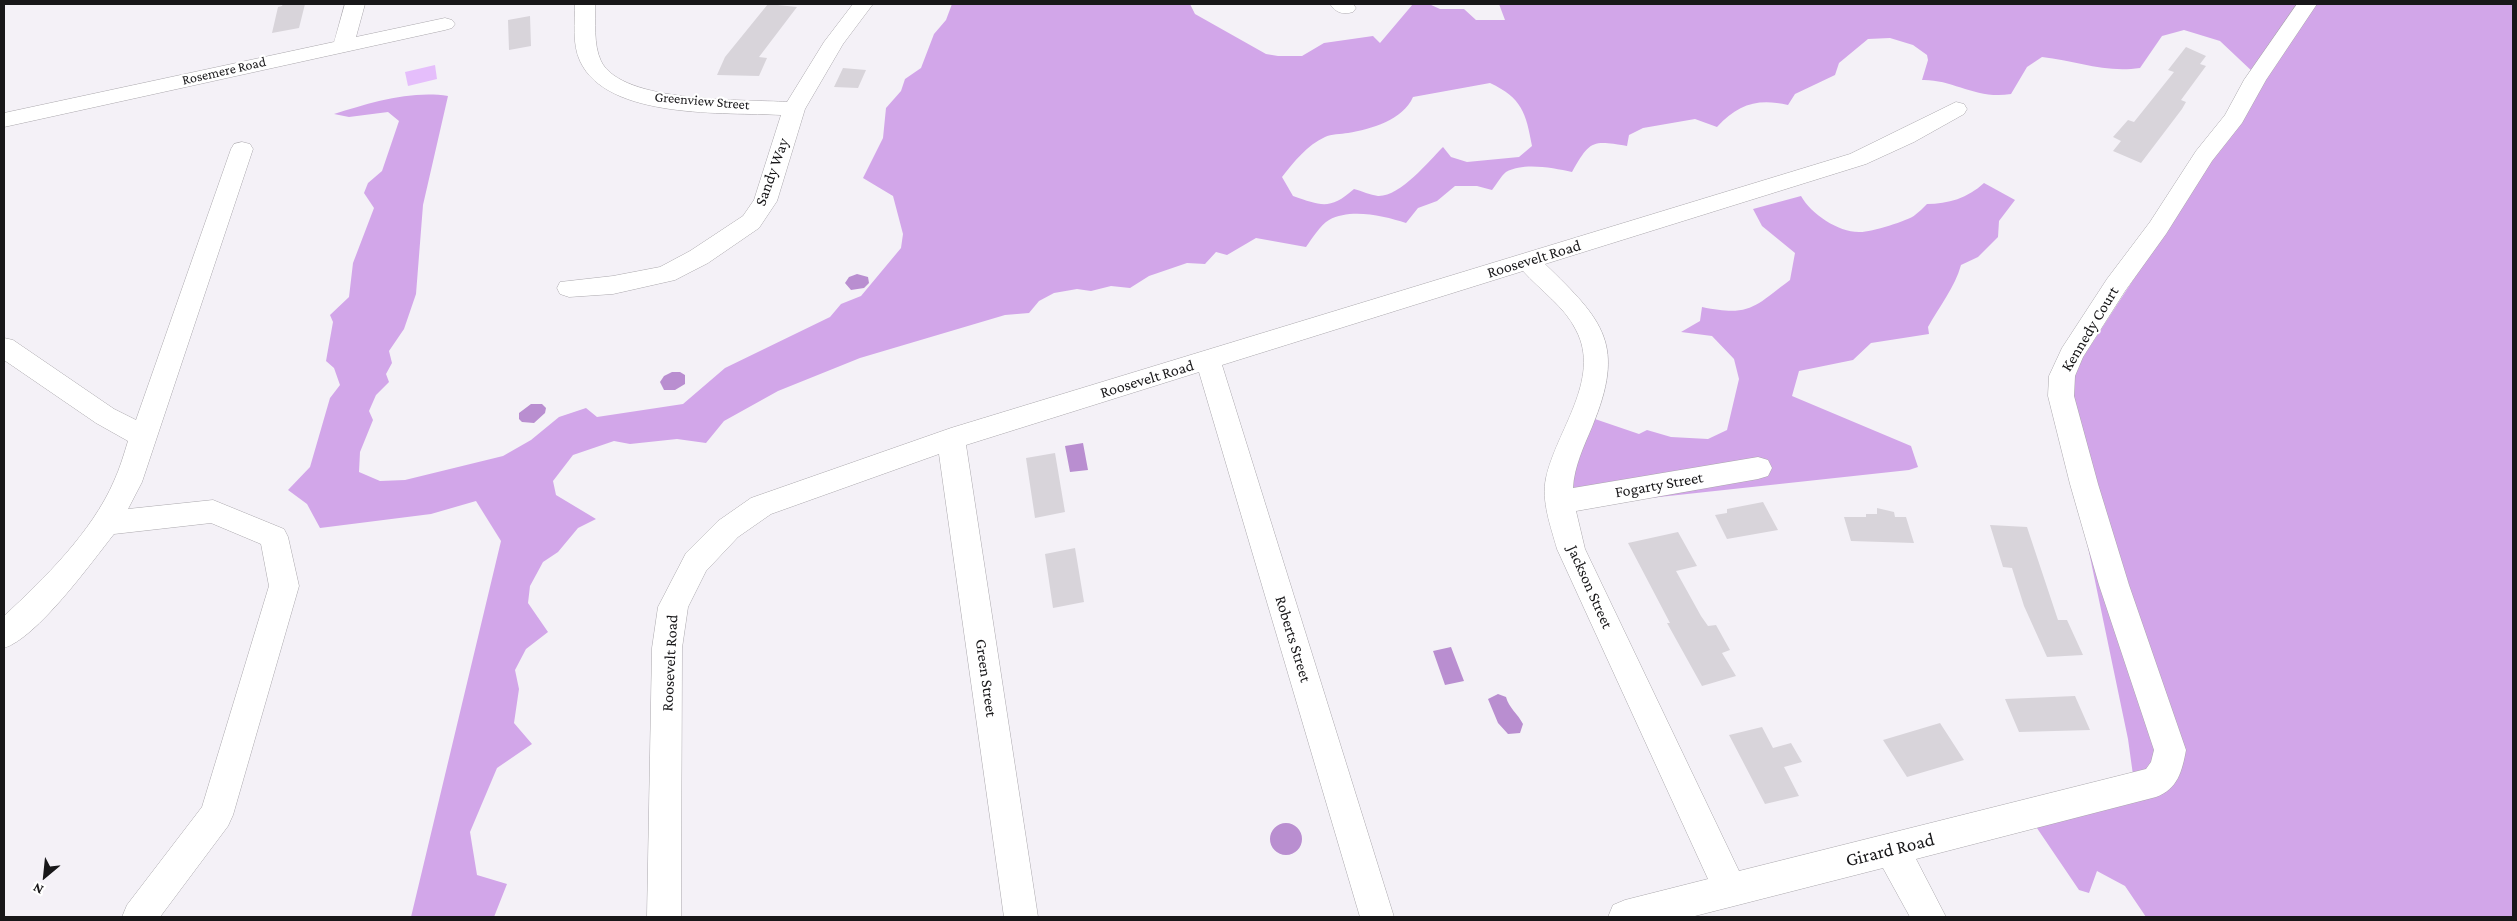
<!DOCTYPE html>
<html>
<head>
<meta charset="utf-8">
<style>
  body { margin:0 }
  #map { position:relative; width:2517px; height:921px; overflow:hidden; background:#f4f1f7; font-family:"Crimson Pro",serif }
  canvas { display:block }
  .frame { position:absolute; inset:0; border:5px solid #181719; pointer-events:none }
  .north { position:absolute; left:20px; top:851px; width:50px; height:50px; -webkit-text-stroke:4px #fff; paint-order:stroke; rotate:208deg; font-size:14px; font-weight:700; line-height:20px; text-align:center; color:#181719 }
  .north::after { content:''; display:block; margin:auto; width:18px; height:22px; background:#181719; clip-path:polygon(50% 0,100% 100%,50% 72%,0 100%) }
</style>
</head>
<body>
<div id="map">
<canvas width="2517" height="921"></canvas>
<div class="frame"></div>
<div class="north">N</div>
</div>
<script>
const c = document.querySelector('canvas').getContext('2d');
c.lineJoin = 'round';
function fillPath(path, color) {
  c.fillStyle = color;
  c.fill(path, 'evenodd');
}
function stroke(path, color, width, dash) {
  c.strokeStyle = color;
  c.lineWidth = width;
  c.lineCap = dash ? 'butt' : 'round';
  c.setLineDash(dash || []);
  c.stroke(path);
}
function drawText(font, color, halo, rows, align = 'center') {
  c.font = font + ' "Crimson Pro",serif';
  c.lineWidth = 4.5;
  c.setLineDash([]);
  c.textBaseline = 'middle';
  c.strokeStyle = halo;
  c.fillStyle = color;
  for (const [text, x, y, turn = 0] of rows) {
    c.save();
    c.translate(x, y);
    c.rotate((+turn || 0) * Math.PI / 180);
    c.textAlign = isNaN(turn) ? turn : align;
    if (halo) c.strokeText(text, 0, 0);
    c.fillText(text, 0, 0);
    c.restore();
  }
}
const green = new Path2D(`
  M435,65L437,79L408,86L405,72Z`);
const forest = new Path2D(`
  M952,4H1190L1195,14L1266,54L1278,56H1302L1324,43L1373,36L1380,43L1413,4H1429L1440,9H1464L1476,20H1505L1499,4H2513V917H2146L2125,886L2097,871L2089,893L2079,890L2024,809L2133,775L2128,739L2070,461L2074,371L2248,103L2255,74L2220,41L2184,30L2162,36L2140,68C2104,73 2077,61 2042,57L2027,67L2011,94C1976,100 1953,79 1922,80L1928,60L1927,55L1913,45L1890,38L1868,39L1839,63L1835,75L1795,94L1788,105C1758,98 1738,104 1717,127L1695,119L1643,128L1629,135L1627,146C1591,140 1590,141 1572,172C1553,168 1524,162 1506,172C1501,176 1496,185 1492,190L1477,186H1455L1437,201L1418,208L1406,223C1384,216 1351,208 1329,220C1320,225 1312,239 1306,247L1256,238L1227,255L1216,252L1205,264L1187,263L1149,276L1130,288L1111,286L1091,291L1077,289L1054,293L1039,301L1029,313L1005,315L860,358L778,391L724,421L706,443L677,439L630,444L614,441L573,455L553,481L556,495L596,519L578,528L558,552L543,562L530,586L528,603L548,632L526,649L515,670L519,689L514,723L532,744L497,768L470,832L477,875L507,884L494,917H411L501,541L476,501L431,514L320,528L307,504L288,490L310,467L330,398L340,385L334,368L326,361L333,322L330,315L349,297L353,263L374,208L364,193L368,183L382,171L399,121L388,112L349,117L334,114C369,103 411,90 448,96L423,205L416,294L404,329L389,351L392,363L386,374L389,382L376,395L369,411L373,420L360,452L359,472L380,481L405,480L503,456L531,440L559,417L586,408L597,417L683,404L725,368L830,317L841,304L861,296L901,248L903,234L893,196L863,178L883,138L886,108L901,91L905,79L921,68L934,34L946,20ZM1490,83C1522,98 1526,113 1532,146L1519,157L1467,162L1451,157L1443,147C1429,161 1400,197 1378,196C1370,195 1362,191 1354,189C1330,210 1322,206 1293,196L1282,177C1294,162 1307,145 1325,137C1331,134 1341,134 1348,133C1371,129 1403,120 1413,97Z
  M1984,183L2015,200L1999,221L1998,237L1978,257L1961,265C1955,287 1939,307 1928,327L1929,334L1871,343L1853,360L1799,371L1792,396L1911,446L1918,467L1909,470L1567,507L1561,476L1592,418L1639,434L1647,430L1671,437L1708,439L1727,430L1739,379L1734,359L1712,336L1681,332L1700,321L1702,307C1750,317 1754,307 1790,280L1795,253L1762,226L1753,209L1801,196C1811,214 1838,232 1859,232C1868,233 1908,221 1915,215C1919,212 1923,208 1927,204C1948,204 1968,198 1984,183Z`);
const water = new Path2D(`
  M857,274L868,277L869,283L864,288L851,290L845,283L849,277Z
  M672,372H680L685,375V384L675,390H664L660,382L664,376Z
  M531,404H542L546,408L545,413L534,423L522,422L519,419V413Z
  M1083,443L1088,470L1070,472L1065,446Z
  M1451,647L1464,681L1445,685L1433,651Z
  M1498,694L1506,697C1509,708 1518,714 1523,724L1520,733L1508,734L1498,723L1488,699Z
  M1270 839a16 16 0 1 1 32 0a16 16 0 1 1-32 0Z`);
const building = new Path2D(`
  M283,4H305L299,28L272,33L278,7L282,6Z
  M768,4L797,7L759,57L767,58L759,76L717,75L725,57Z
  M530,16L531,46L509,50L508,20Z
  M2186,47L2206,56L2200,64L2206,66L2181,100L2186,102L2182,109L2141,163L2113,151L2121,141L2113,137L2128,120L2134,122L2174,72L2168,70Z
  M843,68L866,70L858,88L834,87Z
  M1055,453L1065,512L1035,518L1026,458Z
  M1763,502L1778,530L1727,539L1715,515L1727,513V509Z
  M1877,508L1894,512L1895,517H1906L1914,543L1851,541L1844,517H1866V514H1877Z
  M1990,525L2027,527L2058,620H2067L2083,655L2047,657L2024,606L2012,568L2003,567Z
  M1678,532L1697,566L1676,571L1701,616L1708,626L1716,625L1730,650L1722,653L1736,676L1702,686L1667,623H1670L1628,543Z
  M1075,548L1084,602L1053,608L1045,554Z
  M2075,696L2090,730L2019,732L2005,699Z
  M1940,723L1964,760L1907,777L1883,740Z
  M1762,727L1773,748L1791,743L1802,762L1784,767L1799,796L1765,804L1729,735Z`);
const minor = new Path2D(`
  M345,4H365L356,37L445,18L452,20L455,24L452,28L445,30L4,127V113L334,42Z
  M575,4H595C596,22 593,44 601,61C622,104 745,99 787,102L824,42L853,4H873L843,44L805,109L777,201L759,228L708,263L675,280L613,294L569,297L560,294L557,288L560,282L613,276L660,267L690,251L743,216L754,200L781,115C726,112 607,120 580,61C572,44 575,22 575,4Z
  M1330,4H1353L1356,8L1353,12C1343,15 1336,13 1330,4Z
  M2297,4H2317L2266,80L2242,123L2212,161L2166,234L2125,291L2083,357L2075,376L2074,396L2098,484L2129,585L2186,750C2182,771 2178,789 2156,797L1916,859L1946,917H1910L1883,868L1691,917H1608L1613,905L1625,900L1708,879L1557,549C1551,527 1541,501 1546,478C1556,431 1602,379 1576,330C1565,307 1540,290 1523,271L1222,365L1394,917H1360L1199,372L966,445L1038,917H1004L939,454L771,514L738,537L706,571L688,607L682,648L681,917H647L652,648L658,607L686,553L718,521L751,498L951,428L1850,154L1956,102L1964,104L1967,109L1964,114L1914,142L1866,164L1545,264C1604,321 1626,345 1592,427C1584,446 1574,467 1573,488L1758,457L1768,460L1772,468L1768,476L1758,479L1576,511L1585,549L1739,871L2146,769L2151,762L2154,750L2099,585L2070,484L2048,396L2049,376L2062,348L2107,279L2150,222L2196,151L2225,115L2244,80Z
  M242,142L250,144L253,149L142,482L128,509L213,500L284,529L288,537L299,586L233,815L228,826L160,917H122L127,905L202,807L269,586L261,544L211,523L114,534C91,563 37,638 4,648V616C44,579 92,532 114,481C120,468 124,454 128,441L96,423L4,360V338L13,340L114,409L136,420L231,149L234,144Z`);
const farStreetnames = [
  ["Rosemere Road",224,71,-13],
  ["Greenview Street",702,101,5]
];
const streetNames = [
  ["Sandy Way",772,172,-70],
  ["Roosevelt Road",1534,259,-17],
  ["Kennedy Court",2090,329,-59],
  ["Roosevelt Road",1147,379,-17],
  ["Fogarty Street",1659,485,-10],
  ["Jackson Street",1590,587,66],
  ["Roberts Street",1293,639,73],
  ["Roosevelt Road",670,663,-87],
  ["Green Street",986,678,82]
];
const nearStreetnames = [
  ["Girard Road",1890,850,-14]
];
fillPath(green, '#e5befb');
fillPath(forest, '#d2a6e9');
fillPath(water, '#b98ed0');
fillPath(building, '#d8d4da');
stroke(minor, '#aba8ad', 1);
fillPath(minor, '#fff');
drawText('14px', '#181719', '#fff', farStreetnames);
drawText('16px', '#181719', '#fff', streetNames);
drawText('19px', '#181719', '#fff', nearStreetnames);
</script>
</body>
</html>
